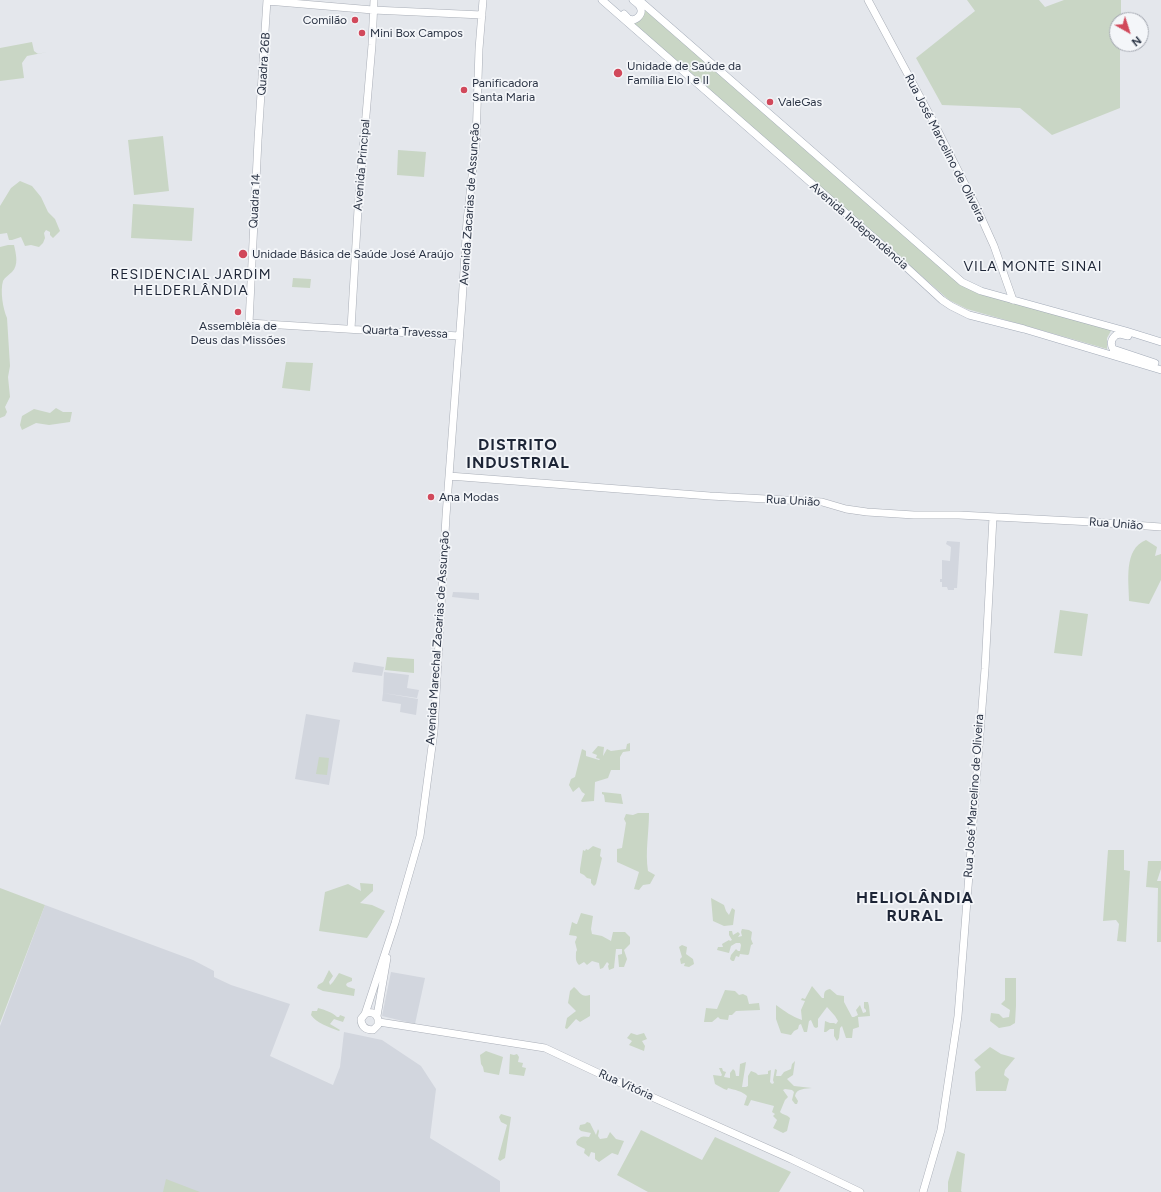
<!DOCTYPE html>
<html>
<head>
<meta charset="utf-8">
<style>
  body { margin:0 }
  #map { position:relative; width:1161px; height:1192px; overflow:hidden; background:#e4e7ec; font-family:Figtree,sans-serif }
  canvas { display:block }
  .north { position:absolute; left:1109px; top:12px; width:40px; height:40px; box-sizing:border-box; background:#f4f6f9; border:1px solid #a4a8b1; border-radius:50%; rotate:141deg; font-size:11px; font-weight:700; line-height:16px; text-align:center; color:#2b3445 }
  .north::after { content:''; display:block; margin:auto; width:14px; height:18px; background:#d1495b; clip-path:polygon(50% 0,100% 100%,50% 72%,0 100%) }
</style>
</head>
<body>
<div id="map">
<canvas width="1161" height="1192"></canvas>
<div class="north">N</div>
</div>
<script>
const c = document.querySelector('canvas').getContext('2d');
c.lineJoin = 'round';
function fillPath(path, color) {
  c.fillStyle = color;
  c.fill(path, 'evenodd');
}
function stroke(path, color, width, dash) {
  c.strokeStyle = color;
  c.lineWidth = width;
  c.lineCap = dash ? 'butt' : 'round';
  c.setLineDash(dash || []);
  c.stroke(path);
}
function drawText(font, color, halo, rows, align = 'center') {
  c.font = font + ' Figtree,sans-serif';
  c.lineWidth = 3.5;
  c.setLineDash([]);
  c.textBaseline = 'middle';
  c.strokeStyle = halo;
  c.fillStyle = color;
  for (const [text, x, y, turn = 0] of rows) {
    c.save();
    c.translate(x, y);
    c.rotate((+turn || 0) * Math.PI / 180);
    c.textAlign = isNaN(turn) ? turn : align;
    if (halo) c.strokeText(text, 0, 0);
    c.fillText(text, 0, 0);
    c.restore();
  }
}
const built = new Path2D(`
  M947,541L960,542L957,588H954V590H948L947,587H942V582H940V579H942V560L950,561L951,547L946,544Z
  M453,592L479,593V600L452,597Z
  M354,662L384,667L382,676L352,672Z
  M384,672L409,675L407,688L419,690L417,698L383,693Z
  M383,693L418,699L416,715L400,712L401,704L382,701Z
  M306,714L340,720L329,785L295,779Z
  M45,905L193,960L214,971V977L231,985L290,1004L270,1056L333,1085L340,1067L344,1032L382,1040L421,1066L436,1089L430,1138L500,1181V1192H0V1026Z
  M391,972L425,978L415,1024L382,1016Z`);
const green = new Path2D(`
  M967,0H1039L1045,7L1064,0H1121V20H1117V44H1120V108L1052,135L1020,108L942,105L916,58L975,11Z
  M646,9L961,282L1112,329L1107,338V349L967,309L949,300L633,23L641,19Z
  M32,42L34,51L38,54L47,52L27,56L22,63L24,78L0,81V48Z
  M163,136L169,191L134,195L128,140Z
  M398,150L426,152L424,177L397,175Z
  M20,181L32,186L41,197L48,212L55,219L60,231L53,238L50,235V232L46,230L44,233L45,238L43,243L39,247L31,245L25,246L21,237L12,240H9L7,233L0,234V206L11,188Z
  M133,204L194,208L192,241L131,238Z
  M8,245H14C16,254 19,265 12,272C9,275 5,277 3,281C0,291 3,309 7,318L10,366L8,377L10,397L5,407L7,412L5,416L0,418V247Z
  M293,278L311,279L310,288L292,287Z
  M286,362L313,363L310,391L282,388Z
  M56,408L63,412H72L70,422L49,425L36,423L22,430L20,425L22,416L34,409L50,413Z
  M1146,540L1157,547L1155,556L1161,554V580L1149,604L1129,601C1129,582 1123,549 1146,540Z
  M1060,610L1088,614L1082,656L1054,653Z
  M387,657L414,659V673L385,670Z
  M630,743V751L623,752L620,757V770H611L608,778L595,782L594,801L582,802L581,801L585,794L582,792L579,787L573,792L569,785L571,779L575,777L582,749L586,751V756L599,760L600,759L596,758L597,755L592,753L598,746L604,747L603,756L607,749L611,751L626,749L627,744Z
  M319,757L329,758L327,775L316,774Z
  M602,792L621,794L623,804L605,802L604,795L602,794Z
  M638,813H649C649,833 645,852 648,871L655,875L650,884L643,885L639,890L634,889L639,872L617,862V849L622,848L626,823L624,819L626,814L633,815Z
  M593,846L601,849L600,856L602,858L596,884L594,886L591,883V879L587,878L584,875L580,873V869L583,850L585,851L586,849L588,850Z
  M1108,850H1124V870L1130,871L1126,942L1117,941L1119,924L1116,920L1103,921Z
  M1148,861H1161V869L1157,881H1161V942H1157L1158,888L1146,887Z
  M360,883L373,884V891L360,903L372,905L385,911L367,938L319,931L325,892L348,884L361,891Z
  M0,888L45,905L0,1023Z
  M711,898L724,905L726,911L729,915L732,908L735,910L733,925L724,926L713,921Z
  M581,913L593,916L591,929L592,934L602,936L611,941L613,932H625L630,937V944L624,950L627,959L624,967H619L618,955L622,954V949H616L614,968L609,970L608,966L609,964L607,962L603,968L600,969L599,963L592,961L587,965L584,962L579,965C575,961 576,957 576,952L577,950L575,942L577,937L576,936L569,935L572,922L576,924H577Z
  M742,929L749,930L752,932L751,939L753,944L751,945L749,954L748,955L740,954L739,957L736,956L734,961H732L730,959L731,955L736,949L738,951H740L741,945L740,943H736L731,946L729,953L717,950L718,947H723L722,944L729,940L730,941L732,940L729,935V931H732L733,935L738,932L740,934L738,937L742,936L741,932Z
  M682,945L687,947L686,954L693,959L694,964L689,967L684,966L685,963L681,964L680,959L682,957L679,947Z
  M329,970L333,976L329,982L330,985L333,982L339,973L352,978V981L347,983L346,985L348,987L355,989L354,996L323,991L317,988L318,985L323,982Z
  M1005,978H1016V1006L1015,1023L1010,1026L999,1028L990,1021L991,1013L999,1014L1003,1018L1009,1017L1010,1010L1001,1004L1005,1000Z
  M812,986L822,998H824C824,993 824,990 830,989L837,995L844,996V1002L852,1017H854L858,1015L856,1010L860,1005L863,1013L866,1012V1010L864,1008V1002H868L869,1006L870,1016L858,1017L859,1027L853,1029L852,1038H846L842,1026L840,1028L839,1038L837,1041L834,1036V1029H830L826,1032H824L825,1021L830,1023H834L836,1024L838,1021L835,1016L827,1007L818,1019V1027L816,1028L814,1027L811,1020L809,1021L807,1032H804L801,1024L799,1025L798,1029L794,1031L791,1035L781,1033L776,1019V1005C786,1012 791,1016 802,1020L801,1010L805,1001L801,1000L802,998L805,999Z
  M574,987C580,992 581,998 590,995V1016L580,1022L576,1019L567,1029L565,1028L567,1018L576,1011L568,1003L570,991Z
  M725,990L735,991L739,995L743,994L747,996L749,1004L759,1003L760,1010L736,1011L732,1015H729L728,1020L720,1019L718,1017L712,1022H704L706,1008L717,1009Z
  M318,1008C325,1010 332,1012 337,1017H339L340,1015L345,1017L343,1022L334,1019L330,1024L340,1030L339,1031C329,1027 316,1023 311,1015L312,1011H317Z
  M631,1033L637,1035L644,1033L647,1039L642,1041L645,1046L644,1051L629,1045L632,1041L627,1038Z
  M990,1047L1001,1054L1015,1058L1005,1070L1004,1075L1009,1079L1006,1091H976L975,1072L981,1067L974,1060Z
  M486,1051L503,1057L499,1075L484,1072L483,1067L481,1064L480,1055Z
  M510,1054L514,1055L517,1054L519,1057L518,1062L523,1063L522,1067L526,1068L524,1076L509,1074Z
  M795,1061L793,1075L787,1079L794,1086L812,1088C806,1089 796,1088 795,1096L798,1101L797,1104H795L792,1100L794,1092L792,1090L785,1089L783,1090L788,1097L785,1100L780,1112C783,1115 786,1114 790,1118L787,1131L783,1133L773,1128L777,1120L773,1116L775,1114L772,1112L774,1106L751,1100L748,1106L744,1105L747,1096C742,1091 735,1090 728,1088L727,1090L724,1089L715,1084L713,1075L721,1076L722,1075L719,1068H722L723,1071L726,1072L724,1077L730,1078V1073L733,1069L735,1071L736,1076H739L740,1064L746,1062L742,1087H746L748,1086V1076L751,1071L756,1073L758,1075L768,1074V1071L771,1070L770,1082L772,1084L774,1083L773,1080L775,1069L777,1070L776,1076H781L784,1072L791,1069L792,1064Z
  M501,1114L511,1117L505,1158L500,1161L498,1159L507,1125L501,1122L499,1117Z
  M587,1122L590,1123L596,1135L598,1129L599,1131L598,1136L600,1139L607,1138L610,1132L616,1139L624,1141L618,1155L612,1153L599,1162L595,1159V1153L591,1152L589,1157L584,1153L585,1149L577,1145L576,1142C580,1136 583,1136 589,1137L591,1133L581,1131L579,1129L580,1125L585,1124Z
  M641,1130L702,1160L715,1137L791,1172L779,1192H648L617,1175Z
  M957,1151L965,1154L961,1191L962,1192H948V1182Z
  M166,1179L200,1192H163Z`);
const secondary = new Path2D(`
  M267,0L258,140L249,323L459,336
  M868,0L934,123L975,204L994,246L1013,300
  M267,1L373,10L482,15
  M351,329L358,209L372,45L374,0
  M449,476L710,496L822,502L846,509L867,512L914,515H959L1092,522L1161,527
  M365,1014C371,1011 376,1013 378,1019V1025L373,1030C366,1030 361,1027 361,1019L365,1014L395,923L420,836L434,731L446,516L462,303L467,221L476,141L479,49L483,0
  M377,1016L387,958
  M379,1022L545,1048L596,1072L791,1159L860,1192
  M923,1192L941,1130L958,1016L985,669L993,517`);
const primary = new Path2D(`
  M602,0L881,244L942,300L951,306L969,315L1024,329L1161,370
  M639,0L962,282L981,291L1126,331L1161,342
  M624,14C626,16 627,18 629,19C636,22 644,14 640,7C639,4 635,2 633,0
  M1128,336L1120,334L1116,335C1111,339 1110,344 1113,349L1155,363`);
const markers = [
  [355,20,4,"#d1495b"],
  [362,33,4,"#d1495b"],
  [618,73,5,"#d1495b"],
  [464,90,4,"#d1495b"],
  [770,102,4,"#d1495b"],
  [243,254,5,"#d1495b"],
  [238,312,4,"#d1495b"],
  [431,497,4,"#d1495b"]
];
const poiNames = [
  ["Comilão",347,20,"right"],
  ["Mini Box Campos",370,33],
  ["Unidade de Saúde da",627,66],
  ["Família Elo I e II",627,80],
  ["Panificadora",472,83],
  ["Santa Maria",472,97],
  ["ValeGas",778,102],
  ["Unidade Básica de Saúde José Araújo",252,254],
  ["Assemblèia de",238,326,"center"],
  ["Deus das Missões",238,340,"center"],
  ["Ana Modas",439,497]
];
const streetNames = [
  ["Quadra 26B",264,64,-86],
  ["Rua José Marcelino de Oliveira",945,148,63],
  ["Avenida Principal",362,165,-85],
  ["Quadra 14",255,201,-87],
  ["Avenida Zacarias de Assunção",470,204,-86],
  ["Avenida Independência",859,226,41],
  ["Quarta Travessa",405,332,3],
  ["Rua União",793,501,3],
  ["Rua União",1116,524,4],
  ["Avenida Marechal Zacarias de Assunção",438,638,-86],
  ["Rua José Marcelino de Oliveira",974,796,-86],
  ["Rua Vitória",626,1085,24]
];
const quarterNames = [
  ["VILA MONTE SINAI",1033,267],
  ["RESIDENCIAL JARDIM",191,275],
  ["HELDERLÂNDIA",191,291]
];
const districtNames = [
  ["DISTRITO",518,445],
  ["INDUSTRIAL",518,463],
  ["HELIOLÂNDIA",915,898],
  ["RURAL",915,916]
];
fillPath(built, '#d2d6de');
fillPath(green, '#c9d6c5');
stroke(secondary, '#a9aeb7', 8);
stroke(primary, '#a3abb8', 8);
stroke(secondary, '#fff', 7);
stroke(primary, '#fff', 7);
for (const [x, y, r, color] of markers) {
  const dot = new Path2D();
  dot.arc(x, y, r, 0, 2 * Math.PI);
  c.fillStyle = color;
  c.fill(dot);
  stroke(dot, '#f4f6f9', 1.5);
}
drawText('12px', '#2b3445', '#f4f6f9', poiNames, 'left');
drawText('12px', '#2b3445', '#f4f6f9', streetNames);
c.letterSpacing = '1px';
drawText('14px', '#1d2536', '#f4f6f9', quarterNames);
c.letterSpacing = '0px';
c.letterSpacing = '1px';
drawText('bold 16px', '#1d2536', '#f4f6f9', districtNames);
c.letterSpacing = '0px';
</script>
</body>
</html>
